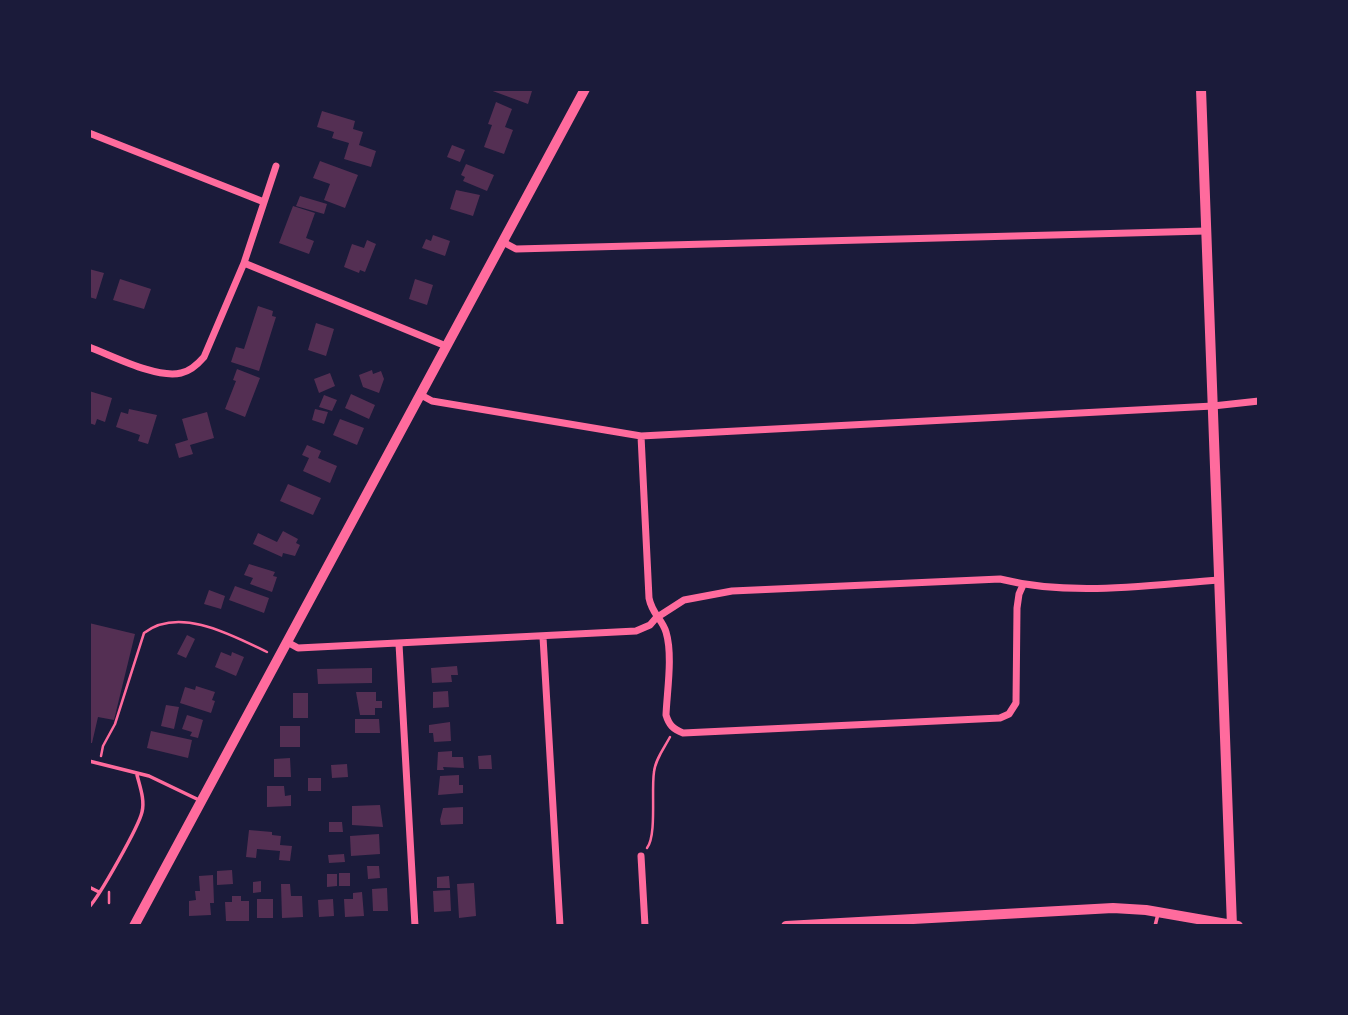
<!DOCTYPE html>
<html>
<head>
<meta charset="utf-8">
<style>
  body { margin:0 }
  #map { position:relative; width:1348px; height:1015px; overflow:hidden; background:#1b1b3a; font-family:"Public Sans",sans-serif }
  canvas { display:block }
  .frame { position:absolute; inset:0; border:91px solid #1b1b3a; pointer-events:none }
</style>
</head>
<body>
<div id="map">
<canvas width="1348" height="1015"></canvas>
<div class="frame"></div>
</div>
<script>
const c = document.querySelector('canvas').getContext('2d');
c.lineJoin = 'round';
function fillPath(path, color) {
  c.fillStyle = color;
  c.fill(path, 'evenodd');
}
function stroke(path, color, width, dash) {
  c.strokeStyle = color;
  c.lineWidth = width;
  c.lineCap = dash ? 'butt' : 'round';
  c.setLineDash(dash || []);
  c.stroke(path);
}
const building = new Path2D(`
  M529,89L532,91L528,104L490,90Z
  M496,102L512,109L505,127L513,130L504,154L484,147L492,125L488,124Z
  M322,111L355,121L353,129L363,132L359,145L376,151L371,167L344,159L349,143L332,138L334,132L317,127Z
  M452,145L465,150L460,162L447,157Z
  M320,161L358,175L345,208L324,200L330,184L313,178Z
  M466,164L494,175L487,191L463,181L465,177L461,175Z
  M456,190L480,195L473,216L450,209Z
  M300,196L327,204L324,214L296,206Z
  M293,206L315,213L306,238L314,241L309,254L279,243Z
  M433,235L450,241L445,256L422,248L426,239L431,241Z
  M367,240L376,244L365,272L360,270L359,273L344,267L352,244L364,248Z
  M89,269L104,273L96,299L89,297Z
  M120,279L151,289L144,309L113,300Z
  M415,279L433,285L427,305L409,299Z
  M258,306L273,311L272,316L276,317L259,371L231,362L236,347L244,349Z
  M316,323L334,329L326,356L308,350Z
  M237,369L260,378L245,417L225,409L236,381L233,380Z
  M372,370L373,374L381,371L384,379L379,393L363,387L359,375Z
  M330,373L335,386L319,393L314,379Z
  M89,391L112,398L105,422L97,419L95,425L89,423Z
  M351,394L375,405L369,419L345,408Z
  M324,395L337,400L332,411L319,407Z
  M129,409L157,415L148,444L138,441L140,435L116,427L121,412L128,414Z
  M315,409L328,412L324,424L312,420Z
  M207,412L214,438L190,445L193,454L179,458L175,444L188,440L182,419Z
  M340,419L364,428L357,445L333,435Z
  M307,445L321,451L318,458L337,466L330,483L303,471L309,458L302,455Z
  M288,484L321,498L313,515L280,501Z
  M283,531L298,539L296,543L300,545L295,556L283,553L282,557L253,544L258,533L277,542Z
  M249,564L275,572L273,576L277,577L272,592L250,584L253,578L244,575Z
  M235,586L269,598L264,613L229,600Z
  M209,590L225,596L221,609L204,604Z
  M89,623L135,634L114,720L98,717L92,743H89Z
  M187,635L195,639L186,658L177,654Z
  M221,652L231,656L232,652L244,657L236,676L215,667Z
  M457,666L458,675H451L452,682L432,683L431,668Z
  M372,668V683L318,684L317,669Z
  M196,686L215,692L212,700L215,701L211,713L180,703L185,687L195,690Z
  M448,691L449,707L433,708V692Z
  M356,692H376V701H382V708H375V715H360Z
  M293,693H308V718H293Z
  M166,705L179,707L174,729L161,726Z
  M187,715L203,720L198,738L190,736L192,732L182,729Z
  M355,719H379L380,733H355Z
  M450,722L451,741L434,742L433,733H429V725Z
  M280,726H300V747H280Z
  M151,731L192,740L188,758L147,748Z
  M452,751V757H463L464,768L443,767L444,770H437L438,752Z
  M491,755L492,769H479L478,756Z
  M290,758L291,777H274V759Z
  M347,764L348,777L332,778L331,765Z
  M459,775V785H463V793L438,795L440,776Z
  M308,778H321V791H308Z
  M267,786H284L285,796L291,795V806L267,807Z
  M380,805L383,827L352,825V806Z
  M463,807V824L441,825L440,820L443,808Z
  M329,822H342L343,832H329Z
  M249,830L272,832V835L281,836L280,845L292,846L290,861L279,860L280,851L257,849L256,858L246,857Z
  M379,834L380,854L351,856L350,836Z
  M344,854L345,862L329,863L328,855Z
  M367,866H379L380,878L368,879Z
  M232,870L233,884L217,885V871Z
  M339,873H350V886H339Z
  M327,874H337V886L327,887Z
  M213,875L214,903H210L211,915L189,916V901L196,900L195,891H200L199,876Z
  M449,876L450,888H437V877Z
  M261,881V892L253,893V882Z
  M474,883L476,916L459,918L457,884Z
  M281,884H290L291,896H302L303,917L282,918Z
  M387,888L388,911H373L372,889Z
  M450,890L451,911L434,912L433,891Z
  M362,892L364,916L345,917L344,899H353V893Z
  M232,896H241V901H249V921H226L225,902H232Z
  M257,899H273V918H257Z
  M333,899L334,916L319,917L318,900Z`);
const path = new Path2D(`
  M101,756L103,746L115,724L144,633C179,606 232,635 267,652
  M647,848C657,835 651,790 654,772C655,760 664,748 670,737
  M109,892V903`);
const service = new Path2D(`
  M89,761L149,776L199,800
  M89,887L99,892
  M89,907C99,897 139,826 142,812C145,800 140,787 137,775
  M1155,926L1158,914`);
const minor = new Path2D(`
  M89,133L264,202
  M503,242L516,249L1206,231
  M244,263L446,346
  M89,347C113,356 157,379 181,373C191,371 198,364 204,357L244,263L276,166
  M421,395L432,401L641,436L1213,406L1259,401
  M641,436L649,598C652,614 662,619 666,632C673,655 667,691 666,715C669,725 673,729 683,733L1000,718L1009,714L1016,703L1017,608L1019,594L1023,585
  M543,637L560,926
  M289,643L298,648L636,631L650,625L656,618L684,600L732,591L1000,579C1072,597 1147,585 1220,580
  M399,644L415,926
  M641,856L645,926`);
const secondary = new Path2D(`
  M1201,89L1232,926
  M134,926L585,89
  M786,926L1113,908L1146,910L1238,926`);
fillPath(building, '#542f53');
stroke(path, '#ff6b9d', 2.5);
stroke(service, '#ff6b9d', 3.5);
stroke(minor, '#ff6b9d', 7);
stroke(secondary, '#ff6b9d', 10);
</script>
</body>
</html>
